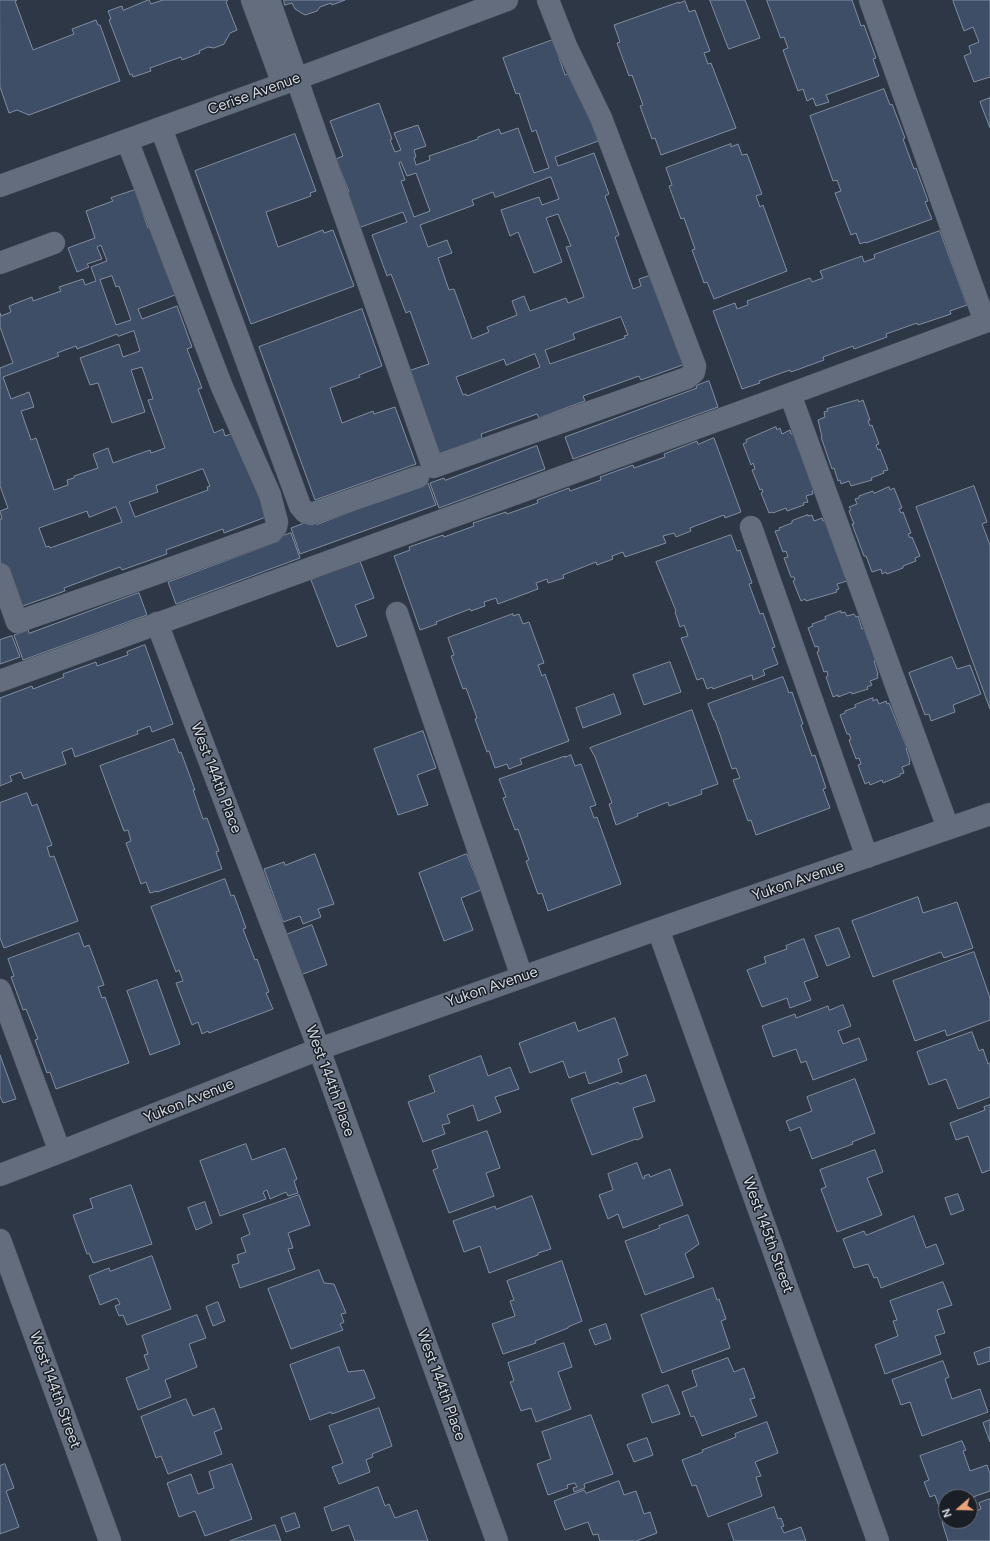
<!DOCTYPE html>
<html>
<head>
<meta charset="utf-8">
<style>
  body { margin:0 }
  #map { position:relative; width:990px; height:1541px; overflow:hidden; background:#2d3746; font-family:Figtree,sans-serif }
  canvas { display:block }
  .north { position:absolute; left:938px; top:1489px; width:40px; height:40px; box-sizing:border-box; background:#1a1e25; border:1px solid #646971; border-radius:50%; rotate:250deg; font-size:11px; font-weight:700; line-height:16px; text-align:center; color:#d3d9e2 }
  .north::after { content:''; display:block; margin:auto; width:14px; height:18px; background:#efa378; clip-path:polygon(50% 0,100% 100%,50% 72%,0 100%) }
</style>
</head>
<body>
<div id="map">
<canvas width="990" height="1541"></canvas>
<div class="north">N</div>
</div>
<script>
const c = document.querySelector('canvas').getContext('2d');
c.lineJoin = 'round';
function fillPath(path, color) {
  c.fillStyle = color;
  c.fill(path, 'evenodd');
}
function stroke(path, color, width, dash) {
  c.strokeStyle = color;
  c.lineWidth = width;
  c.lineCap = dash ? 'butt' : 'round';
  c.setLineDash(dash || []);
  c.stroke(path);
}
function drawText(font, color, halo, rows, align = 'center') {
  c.font = font + ' Figtree,sans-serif';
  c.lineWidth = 3;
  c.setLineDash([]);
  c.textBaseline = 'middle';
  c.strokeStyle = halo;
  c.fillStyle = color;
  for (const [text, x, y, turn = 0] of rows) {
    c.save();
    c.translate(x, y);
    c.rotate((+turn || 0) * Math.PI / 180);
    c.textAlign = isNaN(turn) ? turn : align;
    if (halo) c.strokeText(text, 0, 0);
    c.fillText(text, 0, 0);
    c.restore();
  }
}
const building = new Path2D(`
  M0,0H17L15,1L33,50L74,34L72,29L96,20L98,25H100L120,81L29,115L17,110L9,113L0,87Z
  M149,0L151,4L163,0H228L226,2L237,30L230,33L224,44L214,48L208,47L199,51L200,53L182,60L181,57L150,68L151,71L133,77L132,74L130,75L109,20L111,19L108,11L122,6L123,10Z
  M284,0H345L332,5L331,3L320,7L317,11L305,15L295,9L292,3L285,5Z
  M710,0H745L760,38L729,49Z
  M767,0H852L861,26L864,25L876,58L873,59L879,76L826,95L829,102L816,106L813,98L807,101L803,89L798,91L783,50L788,48L784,37L781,38Z
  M955,0H990V77L974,82L964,56L971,53L969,46L979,42L973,27L964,31L953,1Z
  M685,1L689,12L695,10L710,51L704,53L708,64L711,63L736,128L661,155L655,138L652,139L640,106L643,105L632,75L629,76L617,43L620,42L614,25L679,2V3Z
  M553,40L565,75L571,73L601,140L555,157L558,166L594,153L609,194L605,196L619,235L615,237L633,289L641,286L639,279L651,275L688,363L641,380L639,376L583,396L585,401L539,418L537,414L481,434L482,438L435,456L405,372L429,364L410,311L406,313L391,274L387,276L372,235L407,222L403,212L358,228L346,193L349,192L336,159L343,156L330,121L379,103L392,139L390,140L395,152L401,150L394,133L418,125L426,146L414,150L416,157L414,158L416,165L430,160L429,156L478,139V137L499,129L501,134L518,128L534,173L549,168L536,130L532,132L519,93L516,94L503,58ZM401,162L407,176L416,173L430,211L414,217L401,181L405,180L399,163ZM551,177L559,199L542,205L539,197L501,210L510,236L518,232L534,273L562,262L546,218L558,214L571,246L566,247L584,297L568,303L566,298L530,311L524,296L512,301L517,315L487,327L489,332L472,339L454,289L449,290L438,258L452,253L447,240L428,247L420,225L474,205L472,200L493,192L495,197ZM621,317L628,335L624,336L625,338L550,364L545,350L575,339L573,334ZM535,354L540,367L467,396L466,394L463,395L456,377L504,359L506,365Z
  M884,89L890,105L892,104L905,138L903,139L914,169L916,168L928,201L925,202L932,219L866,243L865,242L860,244L856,233L851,235L835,193L841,191L837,180L833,181L810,116Z
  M990,98V128L980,102Z
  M295,134L316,191L310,193L311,196L266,212L278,247L323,230L324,233L333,230L354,286L251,324L195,171Z
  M731,144V147L738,144L742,155L747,154L762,194L756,196L760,207L763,205L787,271L714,299L707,282L704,283L692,250L695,249L684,218L681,219L669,186L672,185L666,168Z
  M135,190L148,228L155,226L183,292L138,309L142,319L177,306L192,347L187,349L202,388L198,389L214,433L223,429L225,436L240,431L271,515L224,533L223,529L166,550L167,554L122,570L120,567L64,588L65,591L17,608L0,561V519H2L0,511L8,508L0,486V368L13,363L0,327V313L1,316L11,312L9,306L32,297L33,301L61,291L59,287L83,279L85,285L96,281L91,267L107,261L101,245L97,247L102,259L87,264L89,267L77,272L68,248L95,238L86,211L113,201L111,198ZM112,276L116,287L119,286L131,320L116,325L100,280ZM134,331L140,351L123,357L119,344L80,358L90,385L98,383L112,423L145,412L131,370L142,367L153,399L148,400L165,448L151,453L150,450L113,463L108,448L93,454L98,468L74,476V478L67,480L68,485L54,490L36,438L31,440L21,411L34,407L29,392L11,399L3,377L59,356L57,353L76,346L77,349L117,334L118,336ZM203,469L210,486L207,487L208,490L135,517L129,502L158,492L156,486ZM116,507L122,522L50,548L49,546L46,547L39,528L87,511L89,517Z
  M940,231L967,305L950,311L951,314L918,325L917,323L886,334L887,337L854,349L853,346L823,357L824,360L791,372L790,370L759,381L760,383L742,389L713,311L735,303L737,309L748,305L747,301L810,278L812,282L823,278L820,271L862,256L864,262L875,258L874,255Z
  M362,309L382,366L359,375L360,377L330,388L342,423L373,411L374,414L395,407L416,464L315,500L259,347Z
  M709,381L718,407L573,459L565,437L697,388L696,386Z
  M858,400L859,402L863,400L870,420L868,421L870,426L872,425L879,444L876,445L878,450L880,449L888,470L883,471L884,473L871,478L872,480L851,486L849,481L841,484L840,480L838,481L834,468L832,469L821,437H822L818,420L825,417L824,412L828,411L827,409Z
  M776,427L777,430L780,428L782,434L790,430L791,434L793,433L814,490L812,491L813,494L806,496L808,502L803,503L804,505L787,511L786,508L773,513L772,512L769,513L761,493L763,492L762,489L760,490L752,470L755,469L753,463L751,465L743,444L747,442L746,440Z
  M714,438L741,512L725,518L724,515L690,528L691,531L676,537L674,533L663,536L666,543L625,557L623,552L612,556L613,559L597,565L596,562L563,575L564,578L548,583L547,579L536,583L538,589L498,604L496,598L484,602L485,606L471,611L470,609L436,622L437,624L420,630L394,556L410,550L409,547L443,535L444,537L474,526L473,523L506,512L507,514L538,503L537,500L569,488L570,491L601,480L600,477L633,465L634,468L665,457L664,454L697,441L698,444Z
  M537,446L545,469L439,508L430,483L444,478L445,480Z
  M428,483L436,505L300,554L291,528L315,519L317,524Z
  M974,486L987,522L982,524L990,545V709L916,507Z
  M889,487L890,490L894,488L902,508L899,509L901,513L903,512L911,533L908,534L910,538L912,537L920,556L915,558L916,561L903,566V568L887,574L886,572L882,574L881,569L872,572L866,556H864L852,524H854L849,511L851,510L849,507L857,504L855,499L859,498V496L873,491L874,493Z
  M808,515V516L812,515L814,521L822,518L823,521L825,520L847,581L837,584L839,589L836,590L837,592L806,601L805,599L801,601L793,581L795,580L794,577H791L784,558L788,557L786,551L783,552L775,531L780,530L779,528L792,523V521Z
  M291,533L300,558L176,604L168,582L279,541L278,538Z
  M731,535L737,551L740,550L752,583L749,584L760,614L763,613L775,647L772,648L778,664L763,670L765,675L753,680L752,675L713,689L712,687L707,689L703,678L697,680L681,638L688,636L684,625L680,627L675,612L676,611L656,562Z
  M360,561L374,598L355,605L367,636L337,647L311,580Z
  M139,593L147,615L23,660L14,635L28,630L29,633Z
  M841,611V613L845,612L847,616L854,614L856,617L858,616L862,629L864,628L876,660L874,661L878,674H877L878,678L870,681L872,685L867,687L868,689L852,694L851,692L838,697V695L833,697L826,677L828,676L827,671L824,672L817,652L819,651L818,646L815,647L808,628L813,626L812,624L826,619L825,617Z
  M513,614V616L519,614L523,624L529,622L544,663L538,665L542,676L545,674L569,741L520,759L522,764L509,769L507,764L495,768L489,751L487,752L475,719L477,718L466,688L463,689L451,656L454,655L448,638Z
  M12,636L20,657L0,664V640Z
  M145,645L173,724L152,732L150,726L137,731L138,734L75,757L72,748L62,752L66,764L24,779L21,772L10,776L12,781L0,786V698L32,686L33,689L64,677L63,674L96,662L97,666L128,655L127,652Z
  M952,657L957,669L970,665L981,694L953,705L955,712L931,721L929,714L925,715L909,673Z
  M670,662L681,692L644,705L633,675Z
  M783,677L789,693L792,692L803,724L801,725L812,756L815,755L826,788L823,789L830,808L756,835L751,820L748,821L733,780L740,778L736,768L732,769L715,720H714L708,704Z
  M614,694L621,714L583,728L576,708Z
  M873,698V701L877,699L879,704L886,701L887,704L889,703L907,748H906L910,761L909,762L910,764L902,767L904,773L900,774V776L883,783L882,780L870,785L869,782L865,784L858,765L861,764L859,758L856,759L849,740L851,739L849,734H847L840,715L845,713V711L856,707L855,705Z
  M692,710L718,784L701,790L702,794L669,806L668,802L637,814L638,816L616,825L609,804L612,803L595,757L590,748Z
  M423,731L436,768L417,775L428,805L398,815L374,749Z
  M174,739L179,753L181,752L195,790H193L203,819L207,818L219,851L216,852L222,869L157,892V891L150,893L146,882L141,884L126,843L131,841L128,830L124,831L100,766Z
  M571,755L575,766L581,764L596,805L590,807L594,818L597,817L621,884L548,911L542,893L538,894L526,861L529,860L518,829L515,830L503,798L506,797L499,779L565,756V757Z
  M27,793L32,806L37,804L52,845L47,847L50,857L54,856L78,921L4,948L0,938V803Z
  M315,854L334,904L318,909L321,917L303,924L300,916L283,922L264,869L284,862L285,865Z
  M467,854L481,890L461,898L473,930L444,941L419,873Z
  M225,879L231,896L234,895L246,928L243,929L255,960L257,959L269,992L266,993L273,1009L209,1033L208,1031L202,1034L198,1022L192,1025L176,983L183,981L179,970L176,972L151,907Z
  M918,897L923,913L957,902L973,948L944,958L941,952L873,977L852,921Z
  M312,925L327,965L298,976L283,936Z
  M839,928L850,957L827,966L815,936Z
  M79,933L84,947L89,945L104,985L98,987L102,998L105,997L129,1063L56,1089L50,1072L47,1073L35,1040L38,1039L26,1009L23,1010L11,977L14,976L8,959Z
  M804,939L818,977L804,982L811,1000L790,1008L787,998L762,1007L747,970L766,963L764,957L787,949L786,946Z
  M974,952L990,998V1020L947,1036L945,1030L915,1041L893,981Z
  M157,980L180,1044L150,1055L127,991Z
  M843,1005L851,1026L838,1031L843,1044L859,1038L867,1060L813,1080L806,1061L801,1063L796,1049L773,1057L762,1026L795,1014L796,1018L828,1006L829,1010Z
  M615,1018L628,1055L618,1059L622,1072L589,1084L585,1072L569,1078L563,1061L530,1073L519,1043L575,1022L578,1031Z
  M972,1032L979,1051L983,1049L988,1064L990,1063V1097L958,1109L946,1079L929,1085L917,1052Z
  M0,1055L16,1099L3,1103L0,1096Z
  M481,1056L488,1076L510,1067L519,1089L495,1097L501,1112L478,1121L473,1105L447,1115L450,1123L442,1125L445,1134L423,1142L408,1102L435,1092L429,1076Z
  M646,1075L655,1101L633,1108L643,1137L637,1140L636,1139L592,1155L571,1099L618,1082L619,1084Z
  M855,1079L875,1133L852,1142L853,1144L812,1159L800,1127L790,1131L786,1121L812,1111L807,1097Z
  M990,1105V1170L982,1173L968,1136L956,1140L950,1123L985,1110L984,1107Z
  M487,1131L500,1168L486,1173L494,1196L449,1213L433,1170L438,1168L432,1151Z
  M246,1144L252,1160L285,1148L297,1179L294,1181L298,1193L288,1196L286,1192L270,1199L267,1190L263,1192L266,1199L220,1216L200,1161Z
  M875,1150L883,1172L867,1178L882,1215L837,1232L821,1189L826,1187L820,1170Z
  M637,1163L643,1179L645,1178L644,1176L649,1174L650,1177L670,1169L683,1205L623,1228L618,1214L608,1219L599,1195L613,1190L608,1174Z
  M131,1185L152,1244L93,1263L89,1253L87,1254L73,1215L93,1208L90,1199Z
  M958,1194L964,1210L951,1215L945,1198Z
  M299,1195L310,1225L288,1233L293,1248L288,1249L295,1269L240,1288L232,1265L239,1263L237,1255L246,1252L241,1238L250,1234L243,1215Z
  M532,1196L551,1249L538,1253V1255L489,1273L480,1246L464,1252L453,1221L495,1206L496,1209Z
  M205,1202L212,1223L196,1230L188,1208Z
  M688,1215L699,1244L685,1254L694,1277L645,1295L625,1241L660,1228L659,1226Z
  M914,1216L926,1248L936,1244L944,1264L881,1288L877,1277L874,1278L868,1264L854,1268L843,1239L864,1231L866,1235Z
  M152,1256L171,1309L127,1325L123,1315L119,1316L115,1306L120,1304L117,1298L100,1305L89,1276L109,1268L110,1271Z
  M562,1261L582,1321L568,1327V1328L535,1341L536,1343L503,1354L492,1324L515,1316L510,1301L514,1300L507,1281Z
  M319,1270L324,1283L334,1284L346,1313L341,1314L344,1322L340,1324L343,1330L291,1349L268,1289Z
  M943,1282L952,1305L937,1310L945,1333L935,1336L941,1354L885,1374L875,1345L898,1336L893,1321L897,1320L890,1301Z
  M713,1288L717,1300L719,1299L726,1319L721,1321L730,1348L662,1373L641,1315Z
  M218,1302L225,1321L213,1326L206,1307Z
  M197,1315L206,1338L189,1344L197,1367L165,1380L171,1397L138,1410L126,1378L149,1369L144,1355L148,1354L142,1336Z
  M606,1324L611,1339L595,1345L589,1330Z
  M564,1343L572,1367L558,1372L571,1409L536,1422L531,1408L521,1411L510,1382L514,1381L508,1363Z
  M339,1347L348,1372L364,1370L375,1398L332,1414L331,1412L310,1420L290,1365Z
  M990,1347V1361L978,1365L974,1353Z
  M728,1358L734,1372L744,1368L755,1398L750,1399L757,1416L702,1436L694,1416L691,1417L682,1392L697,1386L692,1371Z
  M943,1361L949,1377L945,1379L952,1399L980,1389L988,1412L922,1436L910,1402L901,1405L892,1380Z
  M668,1385L680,1414L652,1423L642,1395Z
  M186,1399L193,1416L214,1408L222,1429L214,1432L222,1454L168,1474L161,1456L156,1458L141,1417Z
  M379,1408L392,1446L372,1454L373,1457L366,1460L370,1472L339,1484L332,1467L343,1463L329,1426Z
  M591,1415L613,1474L584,1484L585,1488L574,1492L573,1488L577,1487L575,1483L567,1485L568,1488L548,1495L537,1464L551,1459L542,1432Z
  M990,1420V1442L983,1423Z
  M767,1422L778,1453L755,1462L761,1476L756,1477L762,1496L708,1517L696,1485L692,1486L682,1460L703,1452L702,1450L736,1437L735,1434Z
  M647,1438L653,1455L634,1462L627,1445Z
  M962,1441L966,1450L963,1451L970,1471L987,1465L990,1474V1491L970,1498L946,1497V1507L940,1509L935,1495L930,1497L924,1482L929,1480L920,1456Z
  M5,1464L14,1488L6,1491L19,1527L0,1534V1466Z
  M232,1464L252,1519L205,1536L195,1511L179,1517L167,1483L191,1474L198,1494L214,1488L209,1472Z
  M619,1481L624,1495L636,1491L644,1514L650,1512L657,1533L636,1541H600L598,1534L593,1535L588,1522L565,1530L554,1501L584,1490L586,1493Z
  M378,1487L385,1506L389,1504L395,1518L417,1510L428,1541H355L349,1525L332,1531L324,1508Z
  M990,1499V1541H948L942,1522L946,1521H970V1513L981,1509L979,1503Z
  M774,1507L778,1519L781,1518L784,1526L781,1527L784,1533L801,1527L806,1541H734L728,1524Z
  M295,1513L300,1527L286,1532L281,1518Z
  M275,1525L281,1541H230Z`);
const minor = new Path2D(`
  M252,0L283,84
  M269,0L433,467L687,378L694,372L695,366L601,118L566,46L548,0
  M870,0L985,322
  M161,128L300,506L305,512L311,514L418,477
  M0,186L296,79L507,0
  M0,263L54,243
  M790,394L948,828
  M751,527L867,857
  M0,574L17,622L138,580L272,532L276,527L277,522L270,495L222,387L127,140
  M397,613L522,977
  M157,623L319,1049L497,1541
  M0,681L790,394L990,320
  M658,929L878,1541
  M0,990L60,1152
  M0,1175L60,1152L319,1049L658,929L990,814
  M0,1240L110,1541`);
const streetNames = [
  ["Cerise Avenue",254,94,-20],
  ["West 144th Place",216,778,69],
  ["Yukon Avenue",798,881,-19],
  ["Yukon Avenue",492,987,-19],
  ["West 144th Place",330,1081,70],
  ["Yukon Avenue",189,1101,-22],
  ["West 145th Street",768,1235,70],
  ["West 144th Place",441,1385,70],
  ["West 144th Street",55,1390,70]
];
fillPath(building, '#3f4e67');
stroke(building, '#828d9f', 1);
stroke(minor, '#4b525f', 23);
stroke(minor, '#636d7e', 22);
drawText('15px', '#d3d9e2', '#1a1e25', streetNames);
</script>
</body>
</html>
